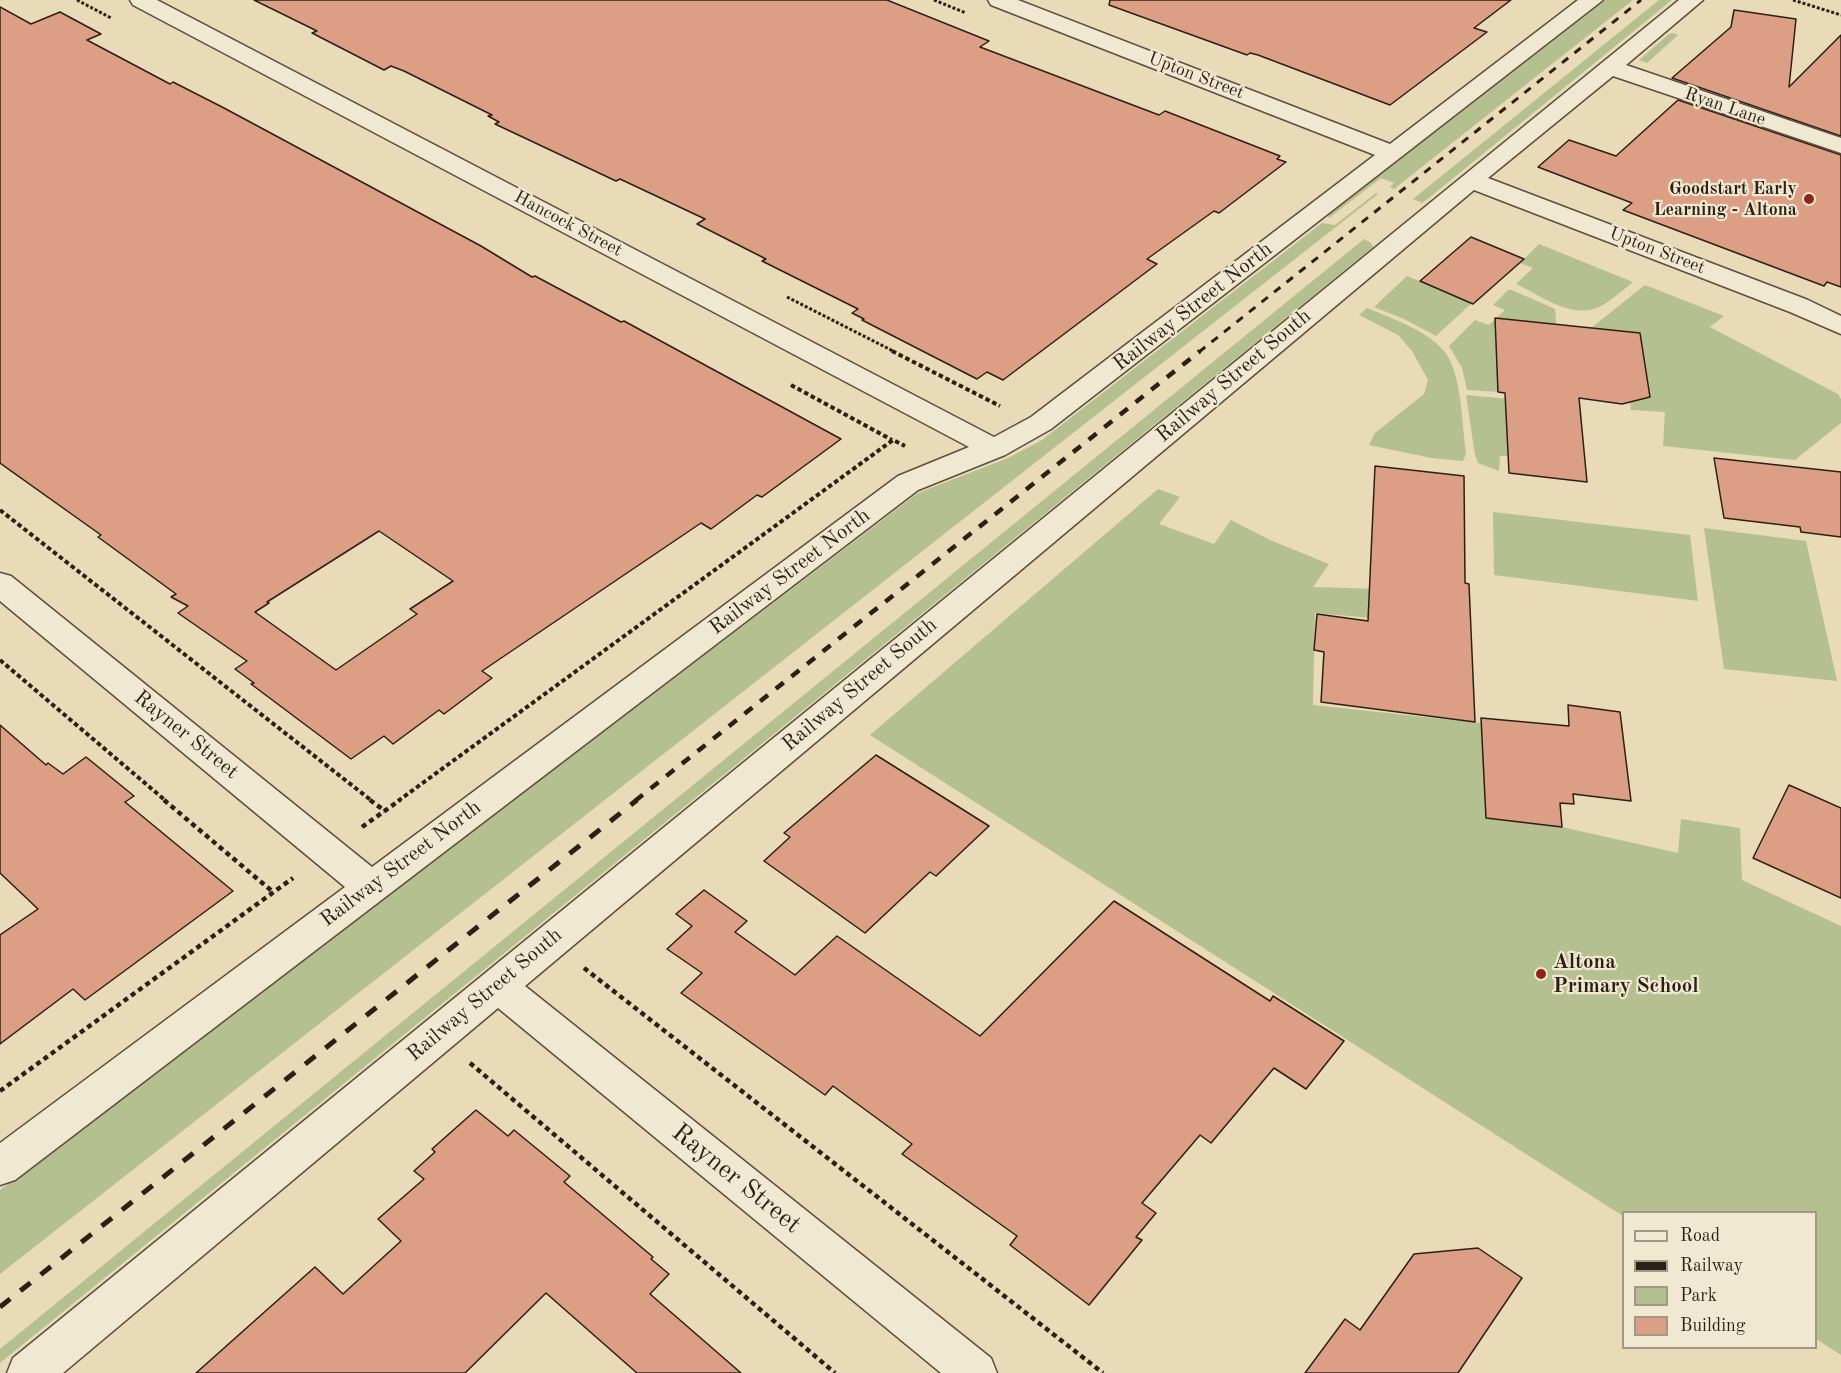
<!DOCTYPE html>
<html>
<head>
<meta charset="utf-8">
<style>
  body { margin:0 }
  #map { position:relative; width:1841px; height:1373px; overflow:hidden; background:#e9dbb8; font-family:"Old Standard TT",serif }
  canvas { display:block }
  .legend { position:absolute; left:1622px; top:1211px; width:195px; height:138px; box-sizing:border-box; background:#f1e8d1; border:2px solid #a29886; margin:0; padding:8px 10px; list-style:none; font-size:18px; color:#2c1f15 }
  .legend li { display:flex; align-items:center; gap:12px; height:30px }
  .legend b { width:30px; border:2px solid #a29886 }
</style>
</head>
<body>
<div id="map">
<canvas width="1841" height="1373"></canvas>
<ul class="legend">
<li><b style="height:8px;background:#f1e8d1"></b>Road</li>
<li><b style="height:8px;background:#2c1f15"></b>Railway</li>
<li><b style="height:16px;background:#b5c090"></b>Park</li>
<li><b style="height:16px;background:#dc9f86"></b>Building</li>
</ul>
</div>
<script>
const c = document.querySelector('canvas').getContext('2d');
c.lineJoin = 'round';
function fillPath(path, color) {
  c.fillStyle = color;
  c.fill(path, 'evenodd');
}
function stroke(path, color, width, dash) {
  c.strokeStyle = color;
  c.lineWidth = width;
  c.lineCap = dash ? 'butt' : 'round';
  c.setLineDash(dash || []);
  c.stroke(path);
}
function drawText(font, color, halo, rows, align = 'center') {
  c.font = font + ' "Old Standard TT",serif';
  c.lineWidth = 4.5;
  c.setLineDash([]);
  c.textBaseline = 'middle';
  c.strokeStyle = halo;
  c.fillStyle = color;
  for (const [text, x, y, turn = 0] of rows) {
    c.save();
    c.translate(x, y);
    c.rotate((+turn || 0) * Math.PI / 180);
    c.textAlign = isNaN(turn) ? turn : align;
    if (halo) c.strokeText(text, 0, 0);
    c.fillText(text, 0, 0);
    c.restore();
  }
}
const green = new Path2D(`
  M1606,0H1633L1394,189L1390,187L1394,183L1381,178L1329,218L1328,215Z
  M1659,0H1672L1430,197L1422,203L1413,199Z
  M1673,33L1678,35L1647,63L1639,60L1669,34Z
  M1376,193L1378,194L0,1274V1190L918,493L1008,458L1042,440L1322,223L1335,225Z
  M1364,239L1371,243L1373,247L0,1363V1349Z
  M1539,244L1633,282C1623,290 1613,299 1603,305C1574,322 1542,296 1516,284L1533,268L1520,263Z
  M1407,276L1472,303L1436,336L1404,319L1374,307Z
  M1645,285L1724,316L1710,327L1838,394L1841,399V423L1795,460L1663,446L1665,412L1631,410L1630,402L1650,396L1640,333L1591,328Z
  M1508,290H1512L1555,309L1557,334L1495,328L1498,392L1467,390L1462,368L1449,346L1475,320L1489,325L1505,310L1493,305Z
  M1367,308C1393,319 1425,329 1444,351C1462,372 1462,426 1466,454L1463,461L1431,458L1369,445L1375,433L1424,394L1428,380L1412,351L1398,335L1359,315Z
  M1466,395L1544,402L1509,456H1500L1499,471L1478,463L1475,455Z
  M1158,489L1180,497L1159,524L1214,544L1231,520L1270,540L1329,564L1313,587L1383,589L1372,618L1315,613L1313,705L1481,723L1486,818L1562,827L1678,853L1681,819L1740,828L1742,880L1841,926V1355L1816,1339V1212H1624L1623,1216L870,735Z
  M1493,512L1690,535L1698,601L1494,575Z
  M1704,528L1806,541L1837,681L1724,669Z`);
const building = new Path2D(`
  M254,0H887L989,41L980,47L1159,115L1165,111L1280,156L1277,159L1286,162L1219,213L1214,211L1147,259L1157,264L1003,380L987,372L977,379L862,320L864,319L852,313L858,309L762,261L766,259L697,224L705,219L620,179L616,181L495,124L499,122L488,116L492,115L404,71L391,66L384,70L312,33L317,31Z
  M1110,0H1511L1474,28L1487,32L1390,105L1258,55L1250,53L1247,55L1109,5Z
  M0,7L31,24L60,12L101,34L87,40L170,84L173,82L224,108L481,246L532,277L535,276L621,322L624,321L841,439L762,497L757,495L711,529L701,523L482,671L492,678L444,714L439,710L393,744L384,736L351,759L251,684L254,683L235,669L247,661L178,613L188,606L171,597L176,594L98,537L101,535L0,463ZM379,531L453,581L410,609L417,614L336,670L255,612L269,603L267,602Z
  M1734,10L1796,19L1789,87L1841,35V136L1672,78L1731,27Z
  M1678,100L1841,155V287L1827,282L1824,286L1623,210L1632,203L1538,167L1569,140L1616,156Z
  M1471,237L1524,259L1473,304L1420,281Z
  M1495,318L1640,333L1650,397L1622,404L1579,398L1587,482L1509,473L1505,393L1498,392Z
  M1714,458L1841,472V537L1801,532L1800,527L1724,518Z
  M1375,466L1464,476L1465,583L1469,584L1475,722L1321,702L1324,652L1314,650L1317,614L1368,621Z
  M1568,705L1620,712L1631,801L1573,794L1574,804L1560,803L1562,827L1486,818L1481,718L1569,726Z
  M0,725L46,765L48,763L63,774L86,757L134,796L125,802L233,891L85,1000L73,989L0,1044V935L38,909L0,873Z
  M876,755L989,826L936,876L930,872L865,933L764,861L790,837L784,833Z
  M1789,785L1841,808V898L1753,858Z
  M704,890L747,921L735,932L795,975L837,936L980,1036L1114,901L1270,1001L1273,996L1344,1041L1306,1089L1274,1068L1211,1143L1200,1135L1142,1203L1156,1213L1136,1237L1142,1240L1089,1305L1010,1245L1017,1236L902,1154L912,1144L833,1086L825,1095L681,993L702,973L667,949L692,926L676,914Z
  M476,1110L508,1136L514,1130L570,1176L564,1182L653,1257L651,1259L669,1274L650,1294L741,1373H637L546,1293L465,1373H196L315,1267L343,1294L401,1241L378,1219L424,1179L414,1171L435,1152L432,1149Z
  M1478,1248L1522,1278L1458,1373H1305L1345,1319L1360,1330L1414,1254Z`);
const pathFar2 = new Path2D(`
  M77,0L111,18
  M934,0L966,13
  M1793,0L1841,15
  M787,297L895,352`);
const pathFar1 = new Path2D(`
  M892,351L1000,406
  M791,385L892,440
  M0,510L372,801
  M0,660L166,801
  M398,801L893,440L905,446`);
const path = new Path2D(`
  M164,800L273,892
  M370,800L385,811
  M362,827L400,800
  M584,968L1103,1373
  M470,1063L835,1373
  M0,1091L293,878`);
const minor = new Path2D(`
  M130,0H157L994,437L1031,417L1375,155L991,5L988,0H1018L1390,144L1578,0H1603L1051,429L1005,455L918,490L15,1180L0,1185V1143L345,887L0,601V573L11,576L372,867L898,476L969,447L133,5Z
  M1679,0H1703L1626,65L1841,138V153L1613,76L1488,178L1808,300L1841,316V334L1790,312L1474,190L525,986L991,1358L997,1373H941L498,1008L63,1373H7L13,1358Z`);
const railFar2 = new Path2D(`
  M1199,352L1641,0`);
const railFar1 = new Path2D(`
  M635,801L1200,351`);
const rail = new Path2D(`
  M0,1307L637,800`);
const markers = [
  [1809,199,6,"#8f2418"],
  [1541,974,6,"#8f2418"]
];
const farStreetnames = [
  ["Upton Street",1196,76,21],
  ["Ryan Lane",1725,107,19],
  ["Hancock Street",568,224,28],
  ["Upton Street",1657,251,21]
];
const farPoinames = [
  ["Goodstart Early",1797,189],
  ["Learning - Altona",1797,210]
];
const streetNames = [
  ["Railway Street North",1193,307,-38],
  ["Railway Street South",1234,376,-40],
  ["Railway Street North",790,572,-37],
  ["Railway Street South",860,685,-40],
  ["Rayner Street",186,735,39],
  ["Railway Street North",401,864,-37],
  ["Railway Street South",485,995,-40]
];
const poiNames = [
  ["Altona",1553,962],
  ["Primary School",1553,986]
];
const nearStreetnames = [
  ["Rayner Street",736,1179,39]
];
fillPath(green, '#b5c090');
fillPath(building, '#dc9f86');
stroke(building, '#2c1f15', 1.5);
stroke(minor, '#5b4e3e', 3);
stroke(pathFar2, '#2c1f15', 3, [3, 2]);
stroke(pathFar1, '#2c1f15', 4, [4.5, 3]);
stroke(path, '#2c1f15', 4.5, [5, 4]);
fillPath(minor, '#f1e8d1');
stroke(railFar2, '#2c1f15', 3, [8, 8]);
stroke(railFar1, '#2c1f15', 4.5, [10, 10]);
stroke(rail, '#2c1f15', 5, [13, 13]);
for (const [x, y, r, color] of markers) {
  const dot = new Path2D();
  dot.arc(x, y, r, 0, 2 * Math.PI);
  c.fillStyle = color;
  c.fill(dot);
  stroke(dot, '#f1e8d1', 2);
}
drawText('18px', '#2c1f15', '#f1e8d1', farStreetnames);
drawText('bold 18px', '#2c1f15', '#f1e8d1', farPoinames, 'right');
drawText('21px', '#2c1f15', '#f1e8d1', streetNames);
drawText('bold 21px', '#2c1f15', '#f1e8d1', poiNames, 'left');
drawText('26px', '#2c1f15', '#f1e8d1', nearStreetnames);
</script>
</body>
</html>
